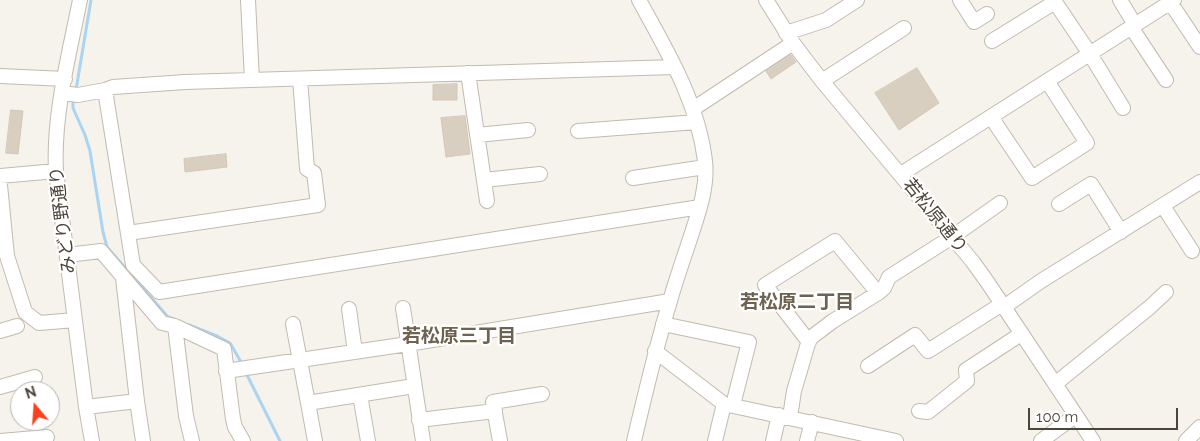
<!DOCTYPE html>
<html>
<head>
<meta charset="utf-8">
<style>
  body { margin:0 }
  #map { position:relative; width:1200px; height:441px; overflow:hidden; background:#f6f3ec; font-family:Raleway,sans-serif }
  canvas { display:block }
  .north { position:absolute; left:10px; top:381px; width:50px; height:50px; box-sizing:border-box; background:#fff; border:1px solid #b7b4b0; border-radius:50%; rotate:342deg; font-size:14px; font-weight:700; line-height:20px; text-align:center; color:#4b4439 }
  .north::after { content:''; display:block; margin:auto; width:18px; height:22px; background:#fc3f1d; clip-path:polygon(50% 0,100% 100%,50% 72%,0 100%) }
  .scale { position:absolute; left:1028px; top:408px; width:150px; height:22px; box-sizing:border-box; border:2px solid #4b4439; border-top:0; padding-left:6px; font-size:15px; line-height:18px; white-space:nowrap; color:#4b4439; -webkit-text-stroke:4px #fff; paint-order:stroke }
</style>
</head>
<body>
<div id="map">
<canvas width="1200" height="441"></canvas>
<div class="north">N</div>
<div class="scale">100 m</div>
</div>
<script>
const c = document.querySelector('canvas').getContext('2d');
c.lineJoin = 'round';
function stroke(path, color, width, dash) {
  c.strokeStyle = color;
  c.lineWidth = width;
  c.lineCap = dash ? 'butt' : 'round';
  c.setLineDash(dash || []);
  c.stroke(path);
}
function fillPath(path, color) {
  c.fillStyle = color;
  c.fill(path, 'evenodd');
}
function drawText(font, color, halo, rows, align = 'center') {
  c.font = font + ' Raleway,"Noto Sans JP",sans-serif';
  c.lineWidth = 4.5;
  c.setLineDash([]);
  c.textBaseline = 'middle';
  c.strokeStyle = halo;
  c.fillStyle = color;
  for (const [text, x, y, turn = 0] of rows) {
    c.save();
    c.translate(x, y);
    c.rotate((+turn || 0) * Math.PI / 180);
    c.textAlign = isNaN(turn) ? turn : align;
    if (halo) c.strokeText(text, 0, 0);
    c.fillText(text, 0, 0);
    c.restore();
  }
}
const stream = new Path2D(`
  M76,90L91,0
  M73,102V108L85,135L90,151L103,232L107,247L168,317L174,319
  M189,325L217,336L230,343L241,362
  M247,375L280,441`);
const building = new Path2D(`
  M791,55L796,62L771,79L766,71Z
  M917,68L939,103L899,130L875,93Z
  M457,84V100H433V85Z
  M11,110L23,111L18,154L6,153Z
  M465,116L470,154L446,157L441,118Z
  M226,154L227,167L185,172L184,159Z`);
const minor = new Path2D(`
  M80,0C69,55 53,115 56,171L86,407L92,441
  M248,0L252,80
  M766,0L793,43L822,81L973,262L988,283L1093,441
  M960,0L974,22L987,14
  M1120,0L1135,25
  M1170,2L1200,47
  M1131,27L1166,80
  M786,33L826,20L857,0
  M992,41L1055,2L1090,54L1123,108
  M468,73L487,201
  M0,76L65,79
  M822,81L904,28
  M105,90L113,87L185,82L675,67
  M62,93L78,95L105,90L133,265L159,292L700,207
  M693,109L793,43
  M991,117L1032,178L1087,143L1047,81
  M578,131L697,122
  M477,135L528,130
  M901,174L1174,0
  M0,176L56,171
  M633,178L705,167
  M484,180L540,174
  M0,185L7,256L25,312L39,323L75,320
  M1059,204L1091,184L1121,232
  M1163,206L1192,251
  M128,233L318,205L314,173L307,169L300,79
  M67,255L101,251L162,323L175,326L224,349L233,419L235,427L243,441
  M123,278L137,401L143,441
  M1004,307L1041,281L1200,182
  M403,308L423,441
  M349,309L355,352
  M293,324L308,403L414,386
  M663,324L749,342L733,405
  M175,326L186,416L192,441
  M0,331L17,326
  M809,342L765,285L835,241L878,293
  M655,351L724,404L896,441
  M868,366L915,335L928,351L1002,304
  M226,371L408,344L670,301
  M1055,384L1150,307L1166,292
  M0,387L35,377
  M360,395L368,441
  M308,403L315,441
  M86,407L137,401
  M919,411L928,412L967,381L966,370L1021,334
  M790,417L794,391L809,340L813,336L833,321L878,293L884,288L889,277L952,237L1000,203
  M419,420L495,411
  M0,441L47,437
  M500,441L493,402L542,394
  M634,441C645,394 656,347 670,301C676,280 683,260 690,239C698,214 708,188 705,161C698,102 667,51 639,0
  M715,441L724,404
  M773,441L779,415
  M807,441L812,422
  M1041,441L1075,416
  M1186,441L1200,427`);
const streetNames = [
  ["若松原通り",935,216,51],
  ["みどり野通り",63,220,-97]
];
const neighbourhoodNames = [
  ["若松原二丁目",797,302],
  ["若松原三丁目",459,336]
];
stroke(stream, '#a9d4f2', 3);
fillPath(building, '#d8cfc1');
stroke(building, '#d3c7b4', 1);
stroke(minor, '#c2bbae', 16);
stroke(minor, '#fff', 14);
drawText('18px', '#4b4439', '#fff', streetNames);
drawText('bold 19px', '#6e6250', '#fff', neighbourhoodNames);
</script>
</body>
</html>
